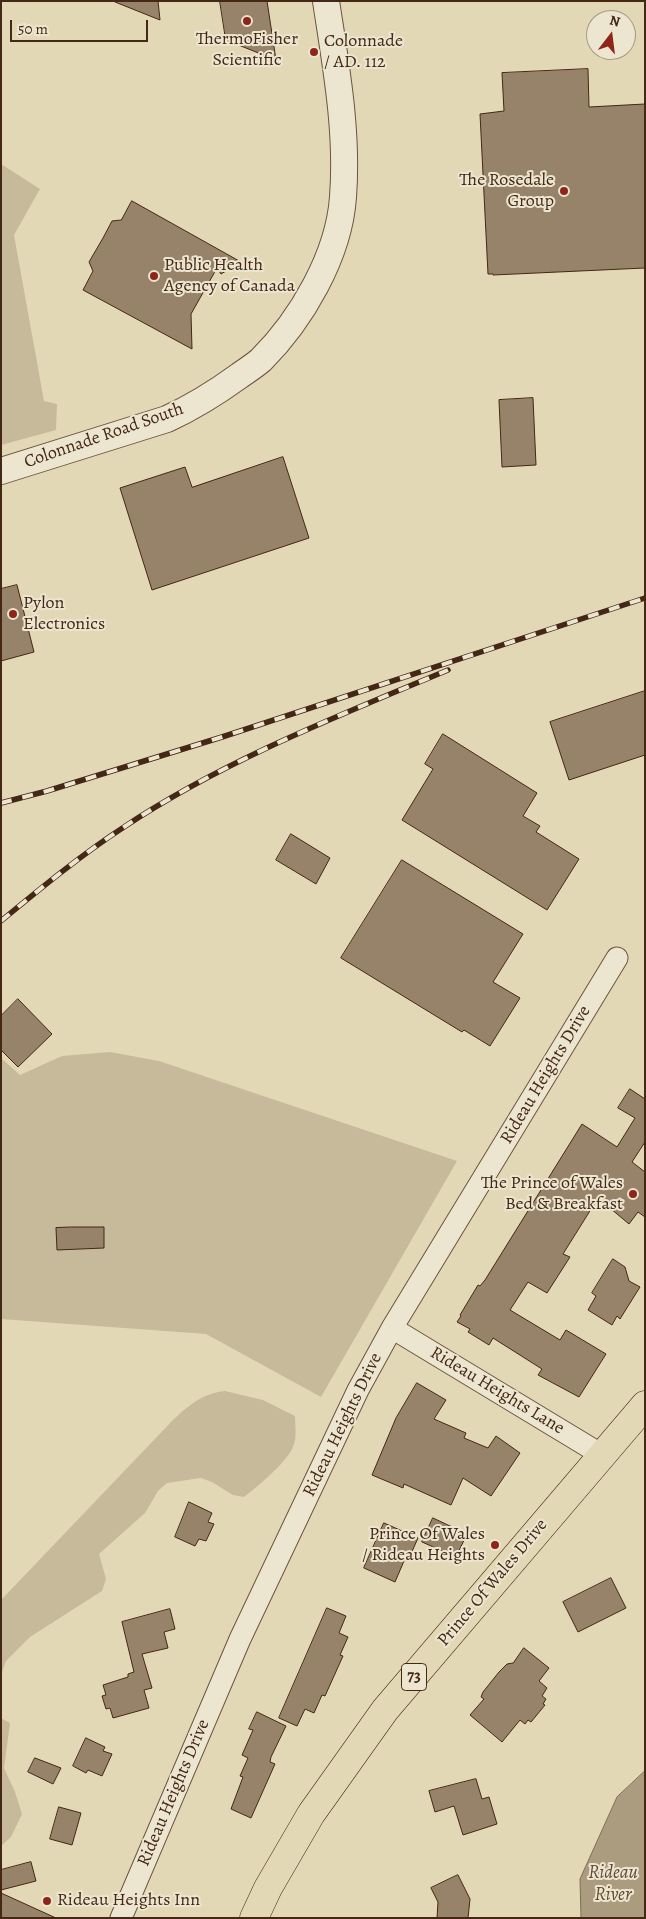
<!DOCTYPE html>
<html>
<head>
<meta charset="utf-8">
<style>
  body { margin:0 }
  #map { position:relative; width:646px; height:1919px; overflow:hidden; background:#e2d8b6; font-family:Alegreya,serif }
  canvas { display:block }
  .frame { position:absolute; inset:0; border:2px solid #442715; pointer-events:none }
  .north { position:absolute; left:586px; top:10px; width:50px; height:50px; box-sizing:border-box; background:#ece6d0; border:1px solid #a99a85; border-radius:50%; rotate:15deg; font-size:14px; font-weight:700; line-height:20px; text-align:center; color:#442715 }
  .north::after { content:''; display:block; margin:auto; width:18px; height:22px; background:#8f2418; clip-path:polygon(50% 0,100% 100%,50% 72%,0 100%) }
  .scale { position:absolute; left:10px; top:20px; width:138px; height:22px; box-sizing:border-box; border:2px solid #442715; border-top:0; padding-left:6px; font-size:15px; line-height:18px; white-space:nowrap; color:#442715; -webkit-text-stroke:4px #ece6d0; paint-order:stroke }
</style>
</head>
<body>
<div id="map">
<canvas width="646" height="1919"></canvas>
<div class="frame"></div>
<div class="north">N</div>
<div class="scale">50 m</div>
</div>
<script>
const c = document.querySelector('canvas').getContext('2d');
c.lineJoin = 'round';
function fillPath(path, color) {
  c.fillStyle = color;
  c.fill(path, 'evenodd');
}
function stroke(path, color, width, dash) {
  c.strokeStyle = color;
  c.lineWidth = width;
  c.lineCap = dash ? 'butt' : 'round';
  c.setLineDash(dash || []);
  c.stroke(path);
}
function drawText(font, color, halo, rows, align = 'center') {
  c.font = font + ' Alegreya,serif';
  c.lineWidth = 4;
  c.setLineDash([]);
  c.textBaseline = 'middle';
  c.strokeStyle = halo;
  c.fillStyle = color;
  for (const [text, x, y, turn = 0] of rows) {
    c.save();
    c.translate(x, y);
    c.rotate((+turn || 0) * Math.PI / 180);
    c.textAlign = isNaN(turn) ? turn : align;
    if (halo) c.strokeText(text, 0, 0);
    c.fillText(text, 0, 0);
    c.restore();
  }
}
const green = new Path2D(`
  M1,164L40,189L14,235L44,401L57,404L56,430L1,445Z
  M110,1052L159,1061L457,1161L321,1397L206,1334L1,1319V1058L20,1075L62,1056Z
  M225,1391L263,1400L295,1416C295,1424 297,1436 294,1444C290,1460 257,1487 244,1497L233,1495L212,1482L201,1478L167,1483L158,1491L145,1513L99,1554L106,1579L102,1591L30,1637L6,1661L1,1675V1600L173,1420C188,1406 203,1393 225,1391Z
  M1,1718L10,1723L4,1768L15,1792L22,1814L11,1837L1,1846Z`);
const water = new Path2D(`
  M645,1771V1918H581L580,1879L617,1797Z`);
const building = new Path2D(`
  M115,1H158L160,20L115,2Z
  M220,1H267L276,60L226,40Z
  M588,69L589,107L645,104V268L493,275V274H488L480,114L504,111L502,73Z
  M132,201L241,262L221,274L217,268L191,314L192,349L83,290L93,271L89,262L103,238L112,221L121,220Z
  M533,398L536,465L502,467L499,400Z
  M283,457L309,538L152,590L120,488L185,467L192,487Z
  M17,585L34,652L1,661V589Z
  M645,691V755L569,780L550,722Z
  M443,734L537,793L523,816L540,826L536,832L579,859L547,910L402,820L433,769L425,764Z
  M291,834L330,858L316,884L276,860Z
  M402,860L523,934L493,982L520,998L490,1046L464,1030L462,1032L341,958Z
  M18,999L52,1034L18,1067L1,1050V1016Z
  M630,1089L645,1099V1142L632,1162L645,1172V1217L638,1212L629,1224L598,1198L563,1254L570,1257L547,1293L528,1282L510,1310L560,1340L566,1330L606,1354L579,1397L538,1375L542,1369L493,1338L489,1345L468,1332L470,1329L457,1322L461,1316L460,1315L478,1285L480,1286L485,1280L582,1124L617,1147L635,1118L618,1108Z
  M71,1227H104V1248L57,1250L56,1228Z
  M613,1259L625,1267L629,1281L640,1287L620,1319L617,1316L612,1325L588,1310L596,1296L592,1293Z
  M417,1383L446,1400L434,1419L466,1433L464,1438L488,1448L496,1436L520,1453L491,1496L463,1478L451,1505L404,1484L403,1488L372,1475L396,1418Z
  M189,1502L212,1513L208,1522L214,1524L206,1541L199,1539L195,1546L175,1537Z
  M433,1518L467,1534L456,1557L422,1542Z
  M384,1523L418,1538L410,1556L407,1554L395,1582L364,1568Z
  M611,1578L626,1608L578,1632L563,1602Z
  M327,1608L346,1616L339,1633L348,1637L340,1655L343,1656L325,1696L322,1695L314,1713L305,1709L297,1726L279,1718Z
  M170,1609L175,1629L164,1632L168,1648L142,1654L152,1688L144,1690L149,1708L113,1718L110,1708L106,1709L102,1696L106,1695L103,1685L128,1677V1674L134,1672L122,1622Z
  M524,1648L549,1668L539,1681L547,1688L542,1696L546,1699L543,1704L545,1705L531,1722L528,1720L525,1724L520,1720L502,1742L470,1715L484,1699L481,1697L483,1692L499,1672L507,1664L513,1663Z
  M257,1712L286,1726L271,1757L270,1762L275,1764L251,1818L231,1809L243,1777L240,1776L248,1758L242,1755L253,1730L249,1729Z
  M86,1738L105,1747L103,1751L112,1754L102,1776L88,1770L86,1773L73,1766Z
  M35,1758L61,1768L53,1784L28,1772Z
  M476,1779L482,1799L489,1797L497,1824L463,1835L454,1806L435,1812L429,1791Z
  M59,1807L81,1813L72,1845L50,1839Z
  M31,1862L36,1881L1,1890V1870Z
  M458,1875L470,1899L468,1918H437L438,1902L431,1888Z
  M1,1893L56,1918H1Z`);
const minor = new Path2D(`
  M392,1328L602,1455
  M121,1918L240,1639L358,1390L392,1328L617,958`);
const tertiary = new Path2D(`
  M1,471L167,419C193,407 217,392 239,376C246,371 254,366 261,360C301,320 339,256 343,197C348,131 336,67 326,1`);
const primary = new Path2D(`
  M254,1918L268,1888L311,1814L385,1710L645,1405`);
const rail = new Path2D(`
  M1,803L47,791L222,737L645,598
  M1,921C41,888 81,855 124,827C225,760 338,716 448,670`);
const markers = [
  [247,21,5,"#8f2418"],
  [314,52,5,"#8f2418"],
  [564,191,5,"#8f2418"],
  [154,276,5,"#8f2418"],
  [13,614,5,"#8f2418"],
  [633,1194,5,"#8f2418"],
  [495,1545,5,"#8f2418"],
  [47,1901,5,"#8f2418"]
];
const shields = [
  [414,1677,25]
];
const shieldNames = [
  ["73",414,1677]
];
const poiNames = [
  ["ThermoFisher",247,40,"center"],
  ["Scientific",247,61,"center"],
  ["Colonnade",324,42],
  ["/ AD. 112",324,63],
  ["The Rosedale",554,181,"right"],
  ["Group",554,202,"right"],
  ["Public Health",164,266],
  ["Agency of Canada",164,287],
  ["Pylon",23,604],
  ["Electronics",23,625],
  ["The Prince of Wales",623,1184,"right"],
  ["Bed & Breakfast",623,1205,"right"],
  ["Prince Of Wales",485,1535,"right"],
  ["/ Rideau Heights",485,1556,"right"],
  ["Rideau Heights Inn",57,1901]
];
const streetNames = [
  ["Colonnade Road South",104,436,-19],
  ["Rideau Heights Drive",546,1075,-59],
  ["Rideau Heights Lane",497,1391,31],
  ["Rideau Heights Drive",343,1425,-64],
  ["Prince Of Wales Drive",493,1583,-50],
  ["Rideau Heights Drive",174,1793,-67]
];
const waterNames = [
  ["Rideau",613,1873],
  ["River",613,1895]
];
fillPath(green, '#c7ba9b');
fillPath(water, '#ac9c7f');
stroke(water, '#826d55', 1);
fillPath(building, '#968369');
stroke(building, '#442715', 1);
stroke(minor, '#6c533d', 23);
stroke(tertiary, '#6c533d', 28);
stroke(primary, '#442715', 29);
stroke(minor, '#ece6d0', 21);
stroke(tertiary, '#ece6d0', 26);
stroke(primary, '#e2d8b6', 28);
stroke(rail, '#442715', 5.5);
stroke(rail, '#ece6d0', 4, [11]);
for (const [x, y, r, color] of markers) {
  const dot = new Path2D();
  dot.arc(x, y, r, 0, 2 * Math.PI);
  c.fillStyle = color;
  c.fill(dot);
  stroke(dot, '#ece6d0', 2);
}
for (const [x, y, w] of shields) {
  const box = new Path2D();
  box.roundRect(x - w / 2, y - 13.5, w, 27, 4);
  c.fillStyle = '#ece6d0';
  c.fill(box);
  stroke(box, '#442715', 1);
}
drawText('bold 16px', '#442715', null, shieldNames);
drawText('18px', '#442715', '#ece6d0', poiNames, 'left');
drawText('18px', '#442715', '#ece6d0', streetNames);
drawText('italic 19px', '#634a35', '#ece6d0', waterNames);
</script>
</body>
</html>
